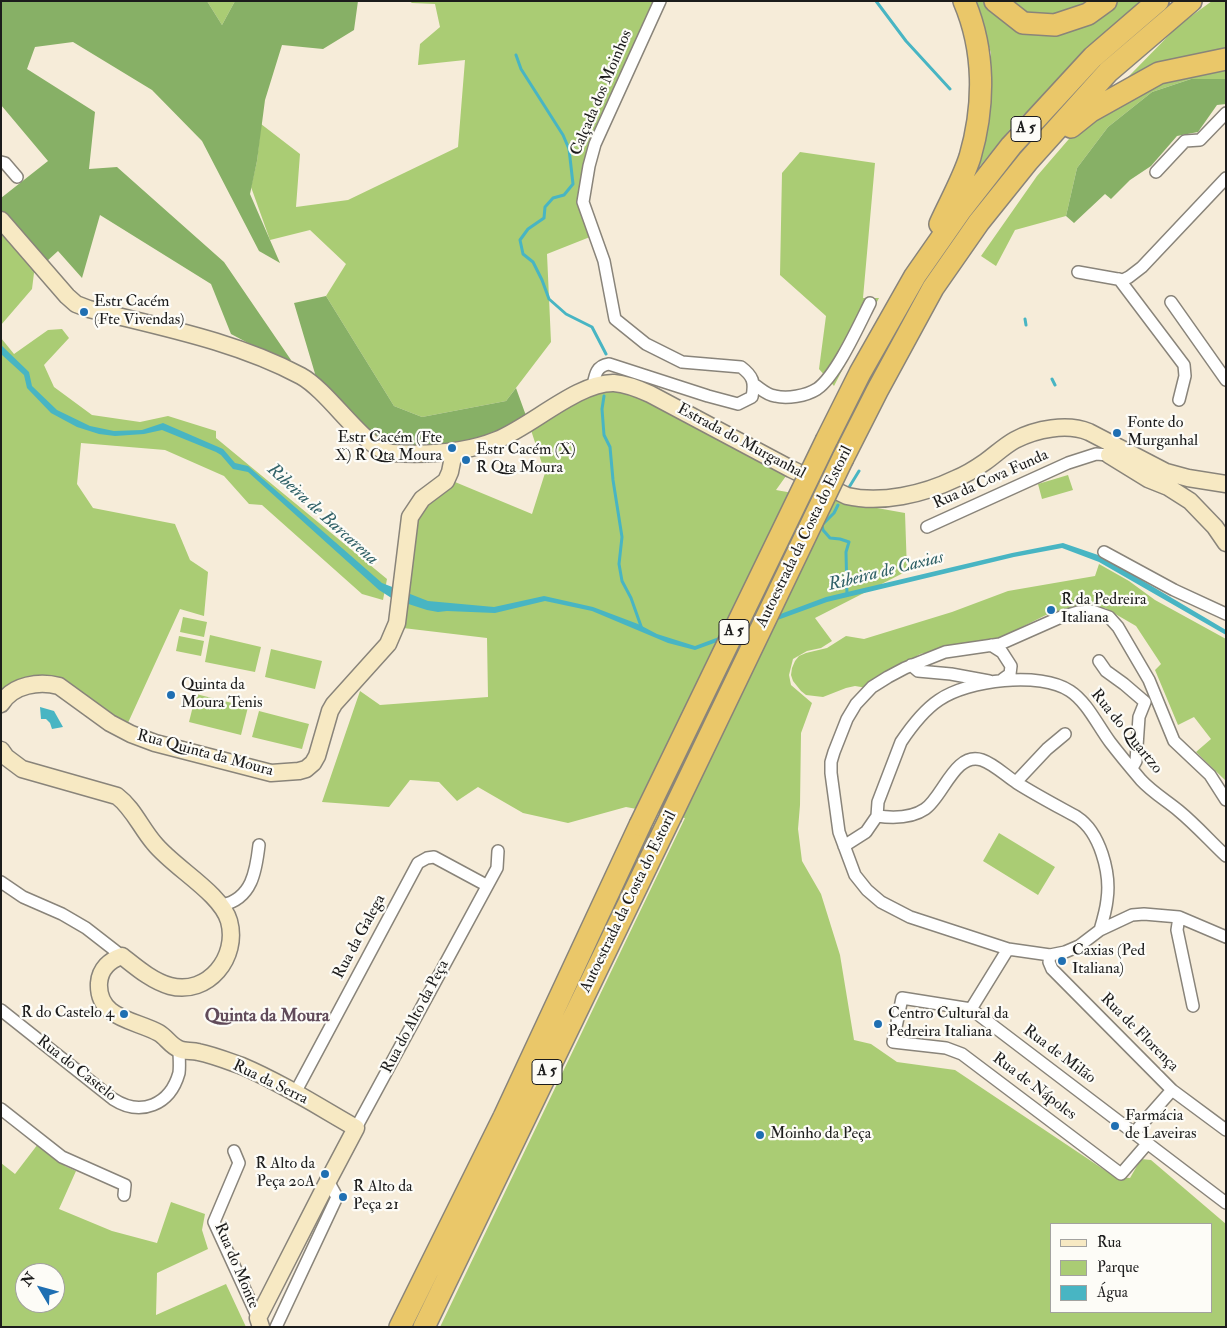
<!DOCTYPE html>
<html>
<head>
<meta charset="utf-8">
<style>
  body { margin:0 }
  #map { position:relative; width:1227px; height:1328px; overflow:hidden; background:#f6ecd9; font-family:"IM FELL Double Pica",serif }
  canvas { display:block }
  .frame { position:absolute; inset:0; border:2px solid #1c1c1c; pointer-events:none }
  .legend { position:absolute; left:1050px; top:1223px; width:162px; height:90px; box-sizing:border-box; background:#fdfcf7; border:1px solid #a3a29f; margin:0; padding:6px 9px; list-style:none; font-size:15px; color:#1c1c1c }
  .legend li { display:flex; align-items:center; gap:10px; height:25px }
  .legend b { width:25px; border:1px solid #a3a29f }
  .north { position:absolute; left:15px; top:1263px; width:50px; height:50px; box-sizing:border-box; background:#fdfcf7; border:1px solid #a3a29f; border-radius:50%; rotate:307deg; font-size:14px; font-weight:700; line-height:20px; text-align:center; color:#1c1c1c }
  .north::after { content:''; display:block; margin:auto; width:18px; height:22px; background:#1f6fb2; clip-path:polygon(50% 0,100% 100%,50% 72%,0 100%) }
</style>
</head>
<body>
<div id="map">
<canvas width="1227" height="1328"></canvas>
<div class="frame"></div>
<ul class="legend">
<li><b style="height:6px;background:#f7e9c3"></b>Rua</li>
<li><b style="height:14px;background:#aacc74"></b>Parque</li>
<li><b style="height:14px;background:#48b5c3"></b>Água</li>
</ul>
<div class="north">N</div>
</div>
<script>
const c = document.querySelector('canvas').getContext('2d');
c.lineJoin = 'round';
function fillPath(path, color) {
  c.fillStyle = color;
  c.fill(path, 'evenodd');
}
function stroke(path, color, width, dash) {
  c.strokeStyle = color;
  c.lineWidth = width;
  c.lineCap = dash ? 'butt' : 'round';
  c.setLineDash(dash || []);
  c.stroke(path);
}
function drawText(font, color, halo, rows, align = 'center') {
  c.font = font + ' "IM FELL Double Pica",serif';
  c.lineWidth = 4.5;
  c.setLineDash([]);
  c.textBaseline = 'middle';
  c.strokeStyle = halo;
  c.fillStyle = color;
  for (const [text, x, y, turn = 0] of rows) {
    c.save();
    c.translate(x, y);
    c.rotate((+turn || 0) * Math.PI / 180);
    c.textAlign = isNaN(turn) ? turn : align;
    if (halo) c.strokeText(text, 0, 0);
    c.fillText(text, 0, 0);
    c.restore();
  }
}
const green = new Path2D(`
  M207,1H235L222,25Z
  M409,1H660L589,166L583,202L595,235L547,254L551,342L506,401L422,417L394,406L326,296L346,264L310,230L270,240L251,187L257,161L261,124L300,154L296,207L348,200L458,147L465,60L418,65L420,44L440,27L435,4L412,3Z
  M974,1H1142L1015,123L963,187L987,108L991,53Z
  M1212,1H1226V79H1191L1152,92L1108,127L1077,168L1066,216L1015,230L996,266L981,256L1037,176L1081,125L1179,25Z
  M800,152L875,163L863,298H879L834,386L819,369L826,316L780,275L782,173Z
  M1,229L34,273L32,289L1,325Z
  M62,329L69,338L44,365L54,387L92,415L140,422L168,416L216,431V438L387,579L383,600L362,594L262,505L249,504L224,476L165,450L81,443L77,484L93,508L175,524L190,560L208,572L204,616L180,609L127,725L66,680L46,675L29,676L11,688L1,696V338L14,354L48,330Z
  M613,383L791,469L776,490L905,513L907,571L815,618L832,641L821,648L807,651L793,659L789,675L791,685L812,703L801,733L800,805L798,829L802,861L821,894L840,955L854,1040L871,1044L897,1062L955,1070L1115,1177L1130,1178L1141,1159L1151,1160L1226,1224V1327H440L685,818L626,807L568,823L523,813L478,787L457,801L439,782L410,780L389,807L322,802L360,691L380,705L488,697L487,638L403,628L415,525L423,509L455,482L532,514L545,473L529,424ZM1051,1224H1211V1312H1051Z
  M1068,475L1073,490L1042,499L1038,484Z
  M1099,564L1129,581L1155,600L1226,639V781L1196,752L1211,739L1194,717L1178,725L1155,670L1161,664L1136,626L1105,608L1046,615L1002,637L920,654L867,688L855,686L846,688L823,697L806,695L801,691L793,681L791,675L792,668L795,661L799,656L806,653L827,648L846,636L864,639L952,612L1008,591L1095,576Z
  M183,617L207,622L204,637L180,632Z
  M210,635L261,647L255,672L205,662Z
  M179,636L204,641L201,656L176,651Z
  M271,649L322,661L315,689L265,677Z
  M196,694L248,707L241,735L189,722Z
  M259,711L309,724L302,749L252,737Z
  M999,833L1055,867L1038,895L983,861Z
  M38,1144L65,1166L76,1171L59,1209L112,1231L157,1243L171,1202L205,1214L202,1230L208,1249L157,1273L156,1315L226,1284L246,1327H1V1163L15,1174ZM25,1273H55V1303H25Z`);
const forest = new Path2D(`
  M1,1H207L222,25L235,1H358L354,30L323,49L282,45L265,100L257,161L250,194L280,263L259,251L202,141L152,90L73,42L35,47L27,69L95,112L89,169L117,167L224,262L291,360L282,361L231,334L211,284L100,215L82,278L58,251L34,273L1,229V198L48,161L1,105Z
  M1191,79H1226V104L1217,105L1198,132L1177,136L1151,166L1130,180L1111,199L1105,194L1074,223L1066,216L1077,168L1108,127L1152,92Z
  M326,296L394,406L422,417L506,401L516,388L529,424L454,452L382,443L316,377L294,303Z`);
const water = new Path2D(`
  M1,345L29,372L32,386L57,410L90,426L114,431L142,430L163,423L223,449L235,463L248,466L382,583L428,601L494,607L544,596L593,607L638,624L657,634L695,646L826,597L1012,553L1063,543L1101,556L1226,630V635L1099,562L1062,548L1014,557L827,602L695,650L668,643L592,611L545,601L495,613L447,611L438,612L427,610L393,599L379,590L248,472L233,469L221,455L216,452L162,430L144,434L115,436L99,434L77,427L51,413L27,388L24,375L1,354Z
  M40,707L54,711L63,727L52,729L50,723L46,719H41Z`);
const stream = new Path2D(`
  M876,1L906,41L950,89
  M516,55L521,69L563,135L569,149L573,184L564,195L553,198L545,207L544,218L528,229L520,240L523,254L533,262L542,280L549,299L566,314L592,327L606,354
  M1025,319L1026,325
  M1052,379L1055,385
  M604,396L602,409L604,435L610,447L613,480L622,537L619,564L622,581L631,598L642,629
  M848,489L859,471
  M838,505L834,513L822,525L823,530L830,538L840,539L849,542L846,552L847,595`);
const street = new Path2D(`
  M1,162L5,163L17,177
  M1156,172L1185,141L1200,140L1226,113
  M1078,272L1123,280L1129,277L1142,267L1226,178
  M1119,279L1184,365L1185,376L1179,400
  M1171,302L1226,380
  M755,385C761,389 767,395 775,396C787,399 806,396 817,389C836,376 859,325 870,303
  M593,386C595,375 596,366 609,364L708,396L738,404L752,397C755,382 753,376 741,367L682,362L646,344L615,319L604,261L583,202L589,166L595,144L660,1
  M927,527L1068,463L1096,454L1109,455L1112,449
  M1104,552L1174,590L1226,614
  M991,645L1002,652L1011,666L1010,674L1003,679
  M1099,661L1106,671L1124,684L1145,702
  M911,665L918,671L951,674L989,681
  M1132,768L1136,761L1139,717L1145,702
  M1016,782L1047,749L1065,734
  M1226,800L1210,775L1174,741L1149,680L1118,627L1109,617L1092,611L1078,612L1061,617L1000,644L945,652L905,668L888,677L872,687L856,704L847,719L834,752L831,762V773L839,832L855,875L867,890L881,902L910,917L1008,949L1050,955L1065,952L1079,946L1100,930L1132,915L1144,914L1179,917L1226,937
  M877,816C892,818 912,818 925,809C943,797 955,751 982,760C994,764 1006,776 1017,783C1036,795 1057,806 1077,817C1100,832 1111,873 1107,900C1106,910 1103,920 1100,930
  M844,846L866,832L877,816L878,802L901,742C911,727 924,710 939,700C968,680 1040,671 1070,691C1087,702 1098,726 1110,742C1120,755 1130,767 1141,780C1152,792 1167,801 1179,811C1196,825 1210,841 1226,856
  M1,882L23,897L62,914L86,928L122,956
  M222,905C252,899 256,871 259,845
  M1179,917L1177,930L1193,1006
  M1050,955L1049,962L1052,969L1172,1090L1134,1133
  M971,1009L1008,949
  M1,1010L113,1099C141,1117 170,1105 179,1073C180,1066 179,1057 179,1049
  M1172,1090L1226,1130
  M295,1093L418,863L427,858L434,857L486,885
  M1,1109L62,1157L125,1185L124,1195
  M356,1128L497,868L498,851
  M1147,1144L1121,1174L962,1054L946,1048L893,1042L902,998L971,1009L1226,1203
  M234,1151L239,1163L214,1222L258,1318
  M276,1327L337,1197L328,1181`);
const secondary = new Path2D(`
  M1,220L67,296L76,304L89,309C160,327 235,341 301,376C330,392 366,451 392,453C426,455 465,453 497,440C532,426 578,382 614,383C627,384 639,389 650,394L791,469L847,496C881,504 924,494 955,479C965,475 975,469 985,462C995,455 1004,446 1015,440C1036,429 1067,423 1089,432L1166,472L1188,478L1226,484
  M1109,455L1148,479L1168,487L1190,501L1215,527L1226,543
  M1,704C13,684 40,681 59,686L110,723L131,734L155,743L271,773L299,771L306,769L313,763L317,756L330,711L334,704L388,644L397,623L410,517L422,499L446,481L450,472L454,452
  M1,750L6,757L22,769L117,796C133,808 141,828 154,843C174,868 221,893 229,921C239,957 208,996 170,986C152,981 136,967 122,956C110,960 100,969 99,983C97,1019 136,1020 159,1033C166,1037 171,1046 179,1049C185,1052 192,1050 198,1052C213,1055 228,1061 242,1066C282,1083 319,1107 356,1128L328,1181L258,1318L261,1327`);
const highway = new Path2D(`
  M995,1L1023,23L1055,25L1088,14L1106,1
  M1071,127L1091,111L1159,73L1226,59
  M940,224C950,202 963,179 970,157C985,105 985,50 964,1
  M827,439L860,373L915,276L961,210L1011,146L1093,57L1158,1
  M843,458L877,391L933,288L979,222L1028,161L1108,72L1191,1
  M400,1327L504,1117L640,825
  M424,1327L670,818`);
const highwayBridge = new Path2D(`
  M670,818L843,458
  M640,825L827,439`);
const markers = [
  [84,312,5,"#1f6fb2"],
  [1117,433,5,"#1f6fb2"],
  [452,448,5,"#1f6fb2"],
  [466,460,5,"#1f6fb2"],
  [1051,610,5,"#1f6fb2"],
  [171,695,5,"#1f6fb2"],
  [1062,961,5,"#1f6fb2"],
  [124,1014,5,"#1f6fb2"],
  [878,1024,5,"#1f6fb2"],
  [1115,1126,5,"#1f6fb2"],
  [760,1135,5,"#1f6fb2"],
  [325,1174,5,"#1f6fb2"],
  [343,1197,5,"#1f6fb2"]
];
const shields = [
  [1026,129,30],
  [734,632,30],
  [547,1072,30]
];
const shieldNames = [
  ["A 5",1026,129],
  ["A 5",734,632],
  ["A 5",547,1072]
];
const streetNames = [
  ["Calçada dos Moinhos",602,93,-67],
  ["Estrada do Murganhal",741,442,28],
  ["Rua da Cova Funda",991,480,-24],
  ["Autoestrada da Costa do Estoril",805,537,-64],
  ["Rua do Quartzo",1126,732,51],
  ["Rua Quinta da Moura",205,754,15],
  ["Autoestrada da Costa do Estoril",629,902,-64],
  ["Rua da Galega",360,937,-62],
  ["Rua do Alto da Peça",416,1017,-62],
  ["Rua de Florença",1139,1033,45],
  ["Rua de Milão",1059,1055,37],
  ["Rua do Castelo",76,1069,38],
  ["Rua da Serra",270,1083,26],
  ["Rua de Nápoles",1034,1087,37],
  ["Rua do Monte",236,1266,67]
];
const poiNames = [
  ["Estr Cacém",94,303],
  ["(Fte Vivendas)",94,321],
  ["Fonte do",1127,424],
  ["Murganhal",1127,442],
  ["Estr Cacém (Fte",442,439,"right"],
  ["X) R Qta Moura",442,457,"right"],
  ["Estr Cacém (X)",476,451],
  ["R Qta Moura",476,469],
  ["R da Pedreira",1061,601],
  ["Italiana",1061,619],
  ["Quinta da",181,686],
  ["Moura Tenis",181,704],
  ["Caxias (Ped",1072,952],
  ["Italiana)",1072,970],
  ["R do Castelo 4",114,1014,"right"],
  ["Centro Cultural da",888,1015],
  ["Pedreira Italiana",888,1033],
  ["Farmácia",1125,1117],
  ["de Laveiras",1125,1135],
  ["Moinho da Peça",770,1135],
  ["R Alto da",315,1165,"right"],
  ["Peça 20A",315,1183,"right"],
  ["R Alto da",353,1188],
  ["Peça 21",353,1206]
];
const waterNames = [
  ["Ribeira de Barcarena",322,515,42],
  ["Ribeira de Caxias",886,572,-14]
];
const neighbourhoodNames = [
  ["Quinta da Moura",267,1017]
];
fillPath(green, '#aacc74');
fillPath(forest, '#87b066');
fillPath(water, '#48b5c3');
stroke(stream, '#48b5c3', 3);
stroke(street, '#89847a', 14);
stroke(secondary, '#89847a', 19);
stroke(highway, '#89847a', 24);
stroke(street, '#fff', 11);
stroke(secondary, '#f7e9c3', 16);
stroke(highway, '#eac769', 21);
stroke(highwayBridge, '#89847a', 24, []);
stroke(highwayBridge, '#eac769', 21);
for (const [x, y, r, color] of markers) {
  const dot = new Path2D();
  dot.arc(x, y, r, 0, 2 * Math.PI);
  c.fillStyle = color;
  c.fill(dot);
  stroke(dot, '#fdfcf7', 2);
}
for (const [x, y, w] of shields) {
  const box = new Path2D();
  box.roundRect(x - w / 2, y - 12.5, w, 25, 4);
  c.fillStyle = '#fdfcf7';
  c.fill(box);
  stroke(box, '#1c1c1c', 1);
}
drawText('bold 15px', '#1c1c1c', null, shieldNames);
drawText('16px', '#1c1c1c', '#fdfcf7', streetNames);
drawText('16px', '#1c1c1c', '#fdfcf7', poiNames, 'left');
drawText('italic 18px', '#306167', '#fdfcf7', waterNames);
drawText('bold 18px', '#614b5a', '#fdfcf7', neighbourhoodNames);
</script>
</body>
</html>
